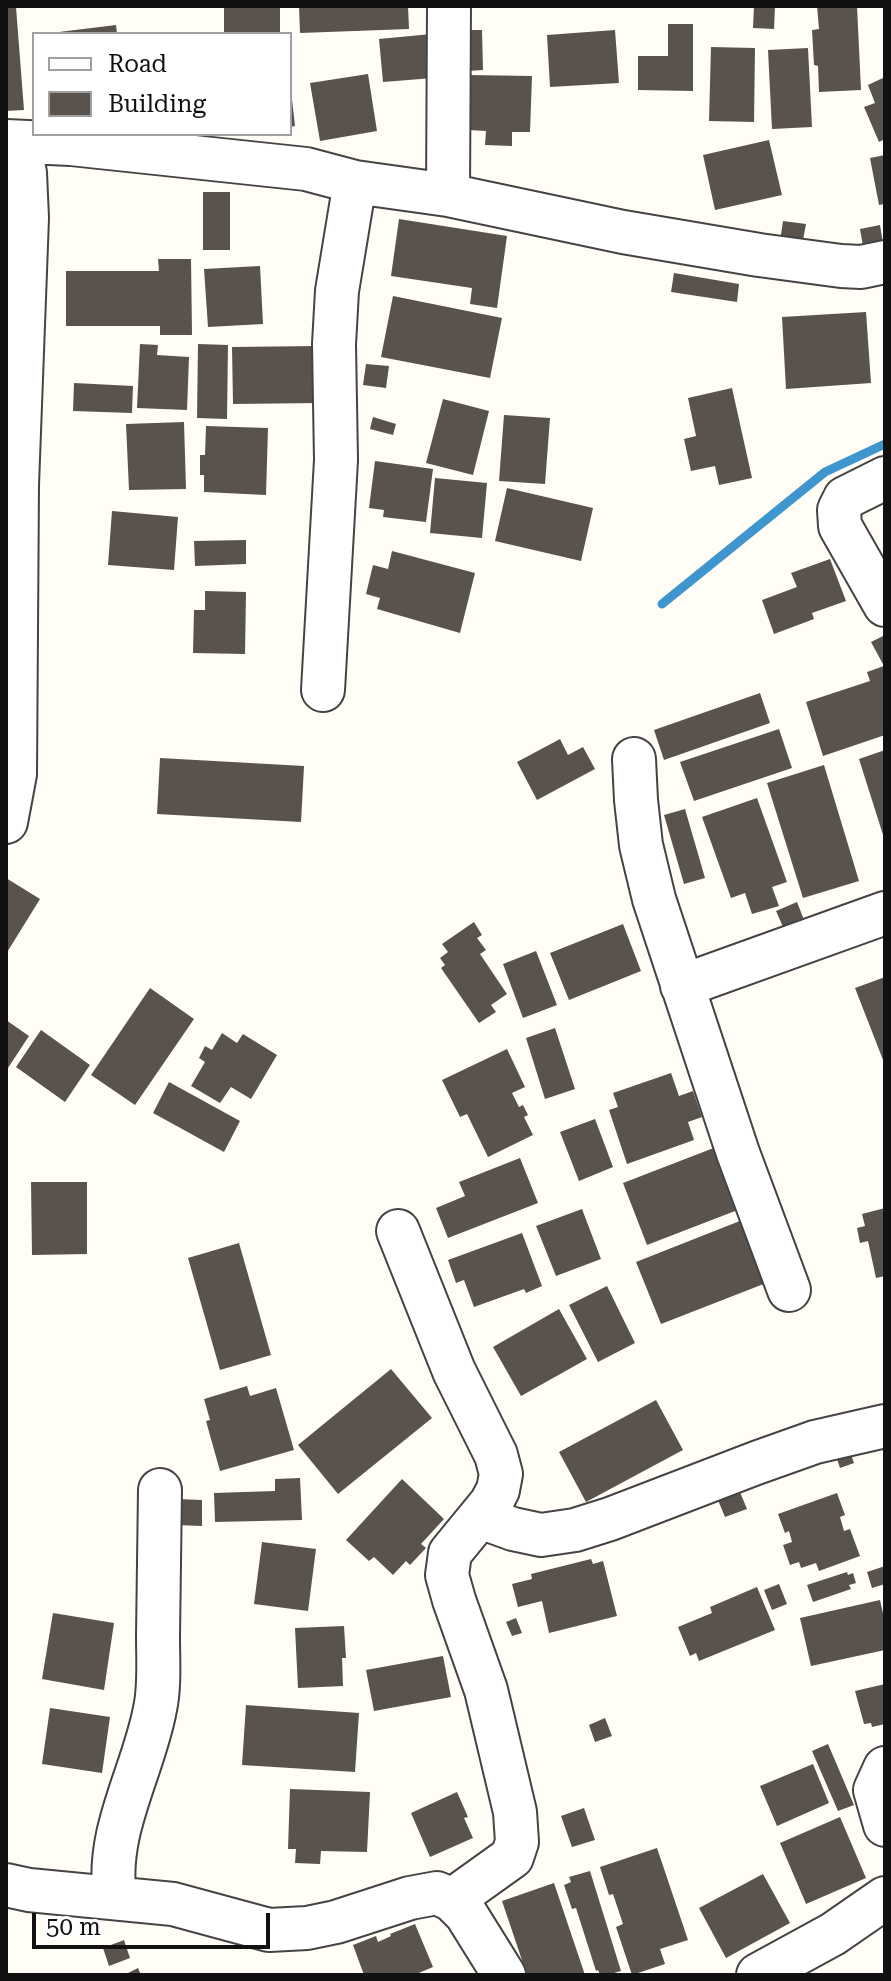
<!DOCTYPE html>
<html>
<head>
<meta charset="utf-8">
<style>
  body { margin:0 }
  #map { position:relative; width:891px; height:1981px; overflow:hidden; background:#fffdf5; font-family:"Roboto Serif",serif }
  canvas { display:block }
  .frame { position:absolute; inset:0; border:8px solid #111; pointer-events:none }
  .legend { position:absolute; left:32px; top:32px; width:260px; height:104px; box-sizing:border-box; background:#fff; border:2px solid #a0a0a0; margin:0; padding:10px 14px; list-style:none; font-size:24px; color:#111 }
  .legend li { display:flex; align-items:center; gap:16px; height:40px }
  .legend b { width:40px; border:2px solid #a0a0a0 }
  .scale { position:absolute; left:32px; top:1913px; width:238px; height:36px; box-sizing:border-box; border:4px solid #111; border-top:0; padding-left:10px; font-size:24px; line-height:28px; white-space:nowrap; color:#111; -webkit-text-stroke:6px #fff; paint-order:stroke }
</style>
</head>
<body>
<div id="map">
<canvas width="891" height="1981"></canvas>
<div class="frame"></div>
<ul class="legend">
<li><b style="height:10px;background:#fff"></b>Road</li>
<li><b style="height:22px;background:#5a524d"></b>Building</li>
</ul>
<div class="scale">50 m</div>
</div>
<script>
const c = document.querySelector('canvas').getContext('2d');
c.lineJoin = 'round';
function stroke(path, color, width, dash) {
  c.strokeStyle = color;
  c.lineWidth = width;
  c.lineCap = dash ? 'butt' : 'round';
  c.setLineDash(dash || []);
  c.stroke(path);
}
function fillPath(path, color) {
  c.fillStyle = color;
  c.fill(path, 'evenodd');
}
const stream = new Path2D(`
  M662,604L825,472L885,444`);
const building = new Path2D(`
  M224,6H280V34H224Z
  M299,6H408L409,29L300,33Z
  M754,6H775L774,29L753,28Z
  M817,6H857L861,90L819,92L818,66L814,65L812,30L819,29Z
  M6,7H16L24,110L6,111Z
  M668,24H693V91L638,90V56H668Z
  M116,25L117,34H59V32Z
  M467,30H482L483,70L468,71Z
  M615,30L619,83L550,87L547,35Z
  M442,33L446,77L383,82L379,39Z
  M711,47L755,48L754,122L709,121Z
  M808,48L812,127L772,129L768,50Z
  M368,74L377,131L320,141L310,83Z
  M469,75L532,76L530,132H512V146L485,145L486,131L468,130Z
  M885,77V139L879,142L864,107L875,103L868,85Z
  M290,99H292L295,126L290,127Z
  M769,140L782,195L715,210L703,155Z
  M885,155V204L879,205L870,158Z
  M203,192H230V250H203Z
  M399,219L507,236L497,308L470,304L472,288L391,276Z
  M783,221L806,224L801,251L779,248Z
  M880,225L884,249L864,252L860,229Z
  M158,259H191L192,335H160V326H66V271H159Z
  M260,266L263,324L208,327L204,269Z
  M674,273L739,284L737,302L671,292Z
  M393,296L502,318L490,378L381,357Z
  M866,312L871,383L786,389L782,317Z
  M140,344L158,345L157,355L189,357L187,410L137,408Z
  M198,344L228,345L227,419L197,418Z
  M318,346L319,403L233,404L232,347Z
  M366,364L389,366L386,388L363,385Z
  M74,383L133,386L132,413L73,411Z
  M732,388L752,478L719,485L715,466L691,471L684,439L696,436L688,398Z
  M443,399L489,411L473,475L426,463Z
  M504,415L550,418L545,484L499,481Z
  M373,417L396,424L393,435L370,429Z
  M184,422L186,489L129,490L126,424Z
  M206,426L268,428L266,495L204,492V475H200V455H205Z
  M375,461L433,469L426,522L383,517L384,510L369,508Z
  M435,478L487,483L482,538L430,533Z
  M507,488L593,508L581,561L495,541Z
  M112,511L178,517L174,570L108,565Z
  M246,540V564L195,566L194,541Z
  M392,551L475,573L460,633L377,609L380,598L366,594L373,565L388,569Z
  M830,559L846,601L812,613L814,619L774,634L762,600L797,587L791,573Z
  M205,591L246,592L245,654L193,653L194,610H205Z
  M885,635V735L823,756L806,702L870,681L867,672L884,666L871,642Z
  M760,693L770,723L664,760L654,730Z
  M779,729L792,768L694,801L680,762Z
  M560,739L568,755L583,747L595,769L537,800L517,762Z
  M885,750V838H884L859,759Z
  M160,758L304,766L301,822L157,814Z
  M824,765L859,881L803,898L767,783Z
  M757,798L787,882L772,887L779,906L752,914L745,893L731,898L702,817Z
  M685,809L705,878L684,884L664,815Z
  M6,878L40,899L6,954Z
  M797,902L804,920L784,929L776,911Z
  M474,922L482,935L477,938L486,950L480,954L507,994L491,1005L496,1012L479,1023L441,968L445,965L440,958L448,952L442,944Z
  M623,924L641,971L569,1000L550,953Z
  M536,951L557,1005L523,1018L503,964Z
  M885,977V1065L855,988Z
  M150,988L194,1019L135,1105L91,1075Z
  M6,1020L29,1036L6,1071Z
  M555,1028L575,1089L545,1099L526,1038Z
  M41,1030L90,1065L65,1102L16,1067Z
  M222,1033L237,1043L243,1034L277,1055L251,1099L231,1087L220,1103L191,1086L205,1062L199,1058L205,1046L212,1050Z
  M507,1049L525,1087L512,1093L519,1107L523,1105L528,1115L524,1117L533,1135L488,1157L467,1114L460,1117L442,1080Z
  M671,1073L679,1096L693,1091L702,1117L688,1122L694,1140L627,1164L609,1110L618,1107L613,1093Z
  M169,1082L240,1121L224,1152L153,1113Z
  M595,1119L613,1167L579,1181L560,1132Z
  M724,1144L748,1206L647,1245L623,1183Z
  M520,1158L538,1203L448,1238L436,1208L465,1196L459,1182Z
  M31,1182H87V1254L32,1255Z
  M885,1208V1276L876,1278L868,1241L860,1243L857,1228L865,1226L862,1214Z
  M582,1209L601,1259L556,1276L536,1226Z
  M755,1215L779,1278L661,1324L636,1262Z
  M522,1233L542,1286L526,1293L524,1289L474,1307L464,1280L456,1283L448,1260Z
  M239,1243L271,1355L220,1370L188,1258Z
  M607,1286L635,1343L598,1362L569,1305Z
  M559,1309L587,1359L521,1396L493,1347Z
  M391,1369L432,1418L338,1494L298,1445Z
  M247,1386L250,1396L276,1388L294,1450L220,1471L206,1421L210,1420L204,1399Z
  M656,1400L683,1450L586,1502L559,1452Z
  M849,1449L854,1463L840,1468L835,1453Z
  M300,1478L302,1520L215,1522L214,1493L275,1491V1479Z
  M402,1479L444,1519L421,1544L426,1548L410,1565L406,1561L393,1575L374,1557L369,1561L346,1540Z
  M737,1485L747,1509L725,1517L715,1493Z
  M837,1493L845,1515L840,1517L844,1531L850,1529L860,1556L819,1571L816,1563L801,1568L799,1562L790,1565L783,1545L792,1542L789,1531L785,1533L778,1514Z
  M177,1499L202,1500V1526L177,1525Z
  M262,1542L316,1549L308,1611L254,1604Z
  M591,1559L593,1564L603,1561L617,1616L549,1633L542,1601L518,1607L512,1584L532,1579L531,1574Z
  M885,1566V1584L872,1588L867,1572Z
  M847,1572L848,1575L853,1573L856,1583L849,1585L851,1589L813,1602L807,1585Z
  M779,1584L787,1604L772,1610L764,1590Z
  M757,1587L775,1630L699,1661L696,1653L690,1656L678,1627L712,1613L710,1607Z
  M880,1600L885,1622V1650L811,1666L800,1618Z
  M53,1613L114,1623L104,1690L42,1679Z
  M516,1618L522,1633L512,1636L506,1622Z
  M344,1626L346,1658H342L343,1686L298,1688L295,1628Z
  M443,1656L451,1697L374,1711L366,1670Z
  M885,1684V1724L872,1727L871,1723L864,1724L855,1691Z
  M246,1705L359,1713L355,1772L242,1765Z
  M50,1708L110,1717L102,1773L42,1764Z
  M605,1718L612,1736L595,1742L589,1725Z
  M828,1744L854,1805L838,1811L812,1751Z
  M813,1764L829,1803L777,1826L760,1786Z
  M290,1789L370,1792L367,1852L321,1851L320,1864L295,1863L296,1849H288Z
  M457,1792L468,1817L464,1818L473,1838L430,1857L411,1813Z
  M584,1808L595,1840L572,1847L561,1816Z
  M840,1817L866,1878L806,1904L780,1843Z
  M657,1848L688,1940L660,1949L665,1964L632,1975L616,1927L623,1924L613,1894L609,1895L600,1867Z
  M590,1871L621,1971L607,1975H600L598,1970L596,1971L576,1908L572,1909L564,1885L571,1882L569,1877Z
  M763,1874L790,1923L726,1958L699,1908Z
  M554,1883L585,1975H527L502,1901Z
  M415,1924L433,1967L414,1975H364L353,1945L376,1936L378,1942L391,1936L390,1934Z
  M124,1940L130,1958L109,1966L103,1948Z
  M138,1968L141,1975H124Z`);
const minor = new Path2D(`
  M6,141L71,144L306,169L355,182L448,195L623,232L759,255L841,266L861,267L885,262
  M448,195L449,6
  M885,478L845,498L839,510L840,526L885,605
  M323,690L336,460L334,344L337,291L355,182
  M634,759L636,800L641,845L654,899L738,1153L789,1290
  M6,822L15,774L17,485L27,218L25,173L19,142
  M682,986L885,913
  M398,1231L454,1371L496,1455L501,1474L498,1490L491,1503L450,1553L447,1575L454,1600L486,1690L515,1812L517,1842L512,1857L452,1900
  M480,1517L513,1529L541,1535L575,1530L610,1519L756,1463L815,1442L885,1426
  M885,1768L875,1790L885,1825
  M6,1885L29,1890L173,1904L269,1930L307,1928L336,1922L410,1898L437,1893L452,1900L466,1914L504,1975
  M115,1898C105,1831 143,1773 155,1709C160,1686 158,1660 158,1636C159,1587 159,1539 160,1490
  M758,1975L833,1934L885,1898`);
stroke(stream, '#3f96cf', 9);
fillPath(building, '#5a524d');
stroke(minor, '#444', 46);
stroke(minor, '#fff', 42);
</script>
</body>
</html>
